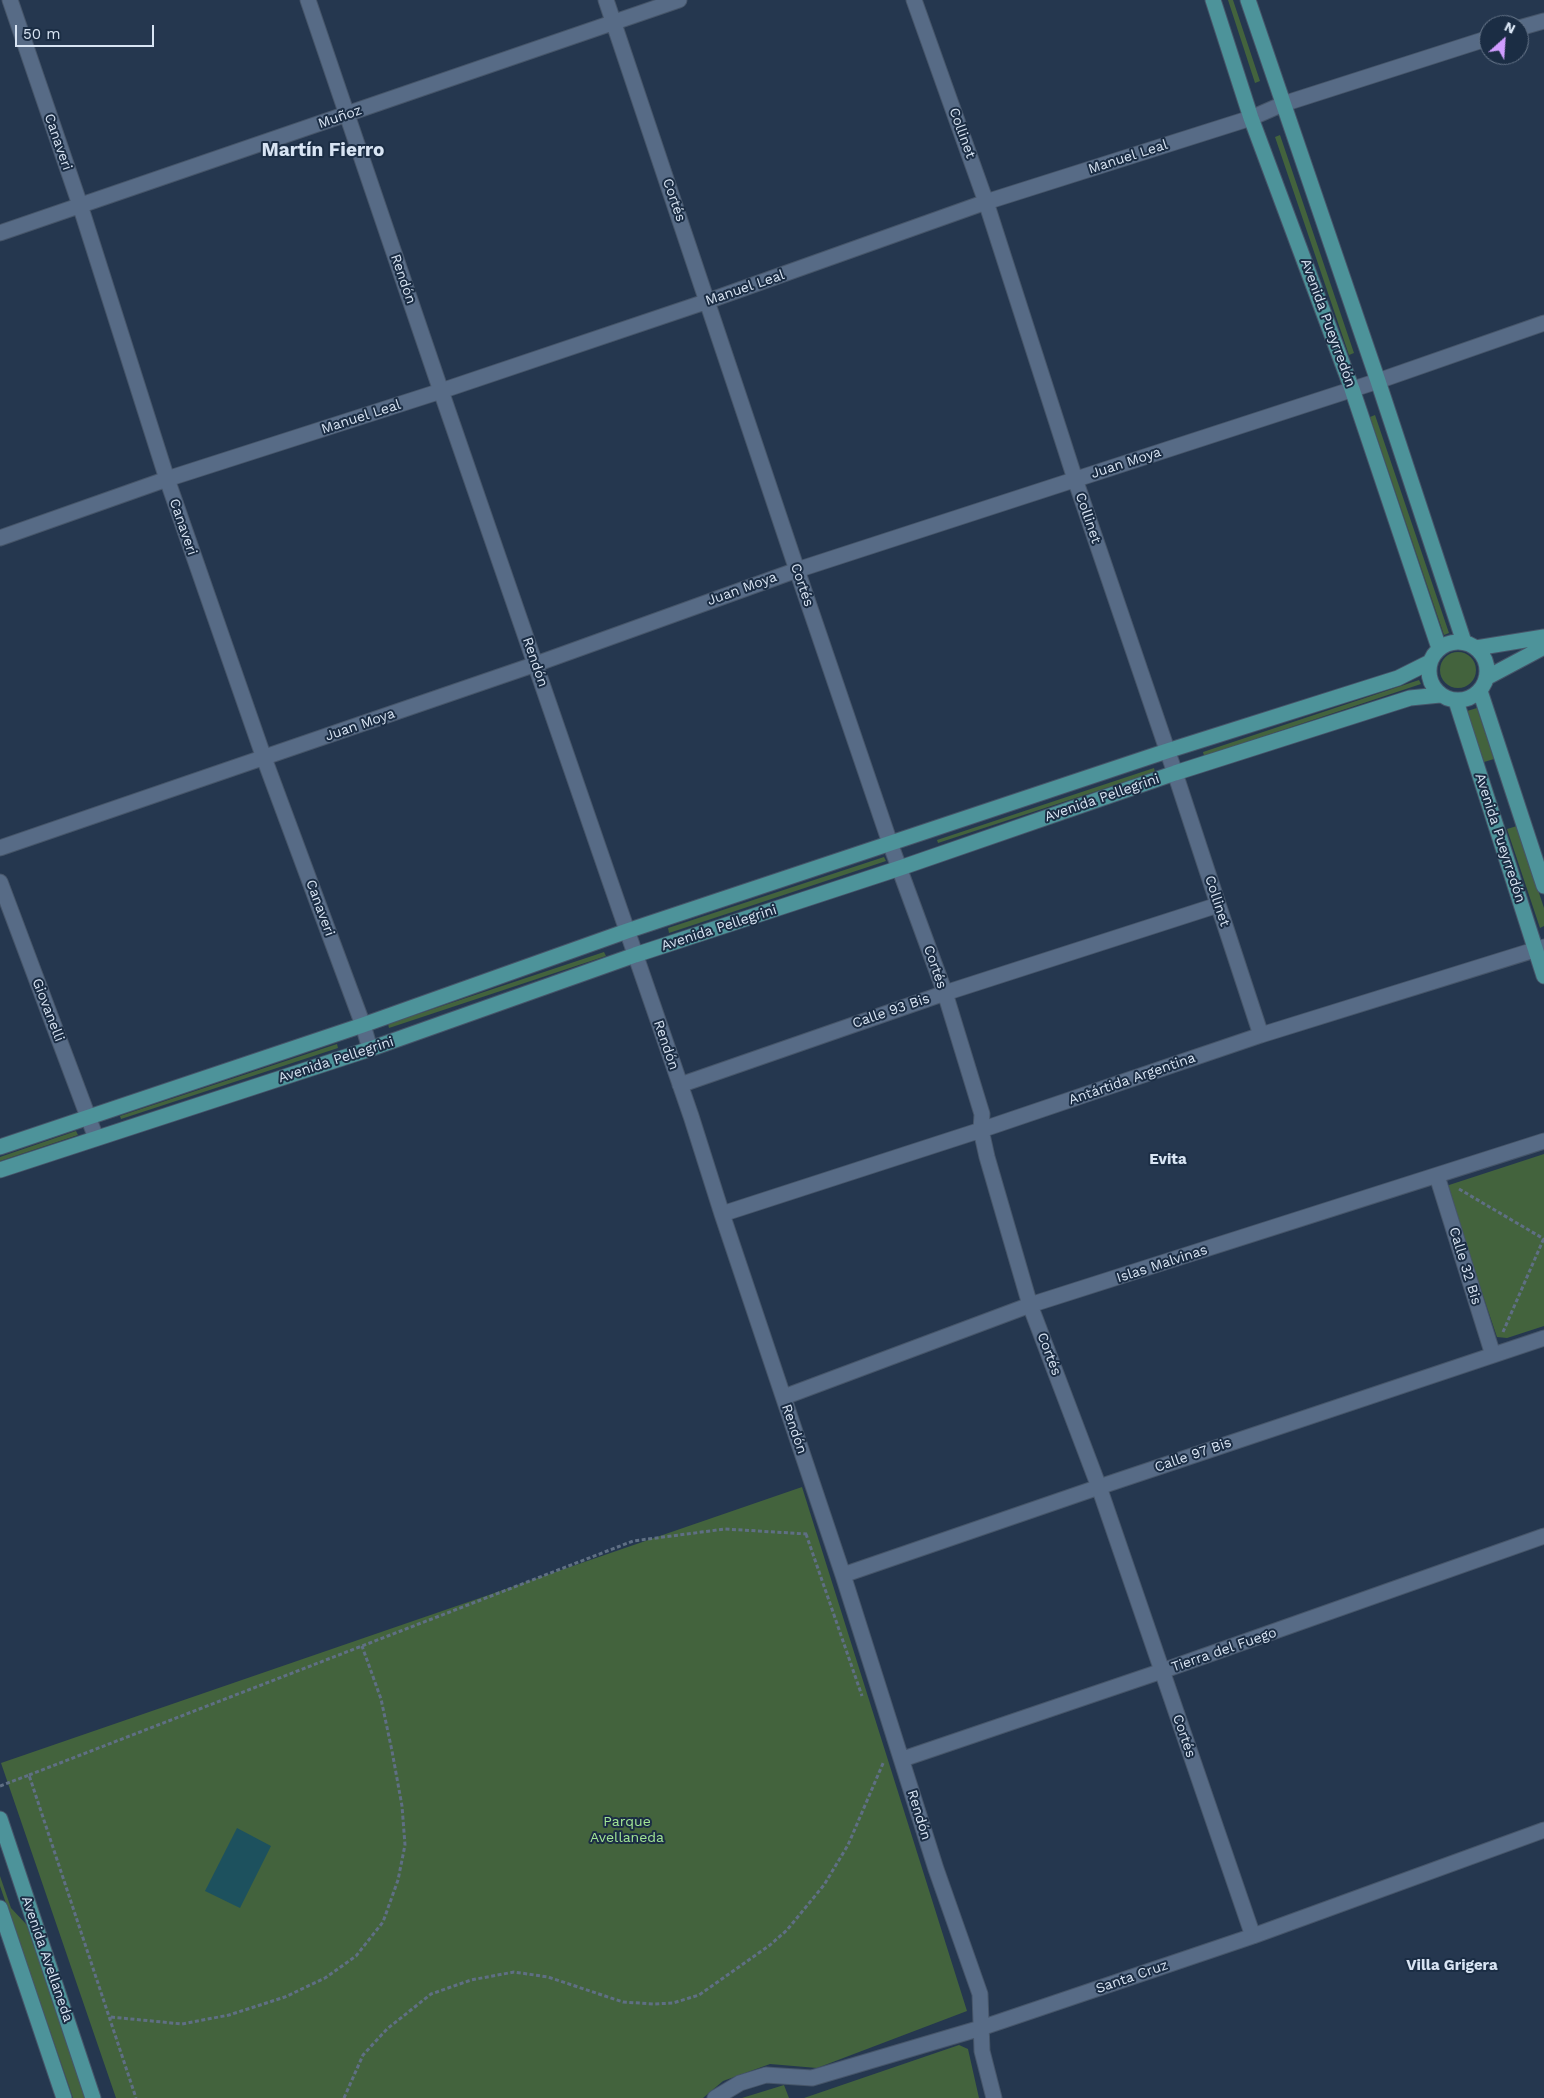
<!DOCTYPE html>
<html>
<head>
<meta charset="utf-8">
<style>
  body { margin:0 }
  #map { position:relative; width:1544px; height:2098px; overflow:hidden; background:#25374f; font-family:"Work Sans",sans-serif }
  canvas { display:block }
  .north { position:absolute; left:1479px; top:15px; width:50px; height:50px; box-sizing:border-box; background:#1b2d44; border:1px solid #67768a; border-radius:50%; rotate:26deg; font-size:14px; font-weight:700; line-height:20px; text-align:center; color:#d8e4f3 }
  .north::after { content:''; display:block; margin:auto; width:18px; height:22px; background:#d09dff; clip-path:polygon(50% 0,100% 100%,50% 72%,0 100%) }
  .scale { position:absolute; left:15px; top:25px; width:139px; height:22px; box-sizing:border-box; border:2px solid #d8e4f3; border-top:0; padding-left:6px; font-size:15px; line-height:18px; white-space:nowrap; color:#d8e4f3; -webkit-text-stroke:4px #1b2d44; paint-order:stroke }
</style>
</head>
<body>
<div id="map">
<canvas width="1544" height="2098"></canvas>
<div class="north">N</div>
<div class="scale">50 m</div>
</div>
<script>
const c = document.querySelector('canvas').getContext('2d');
c.lineJoin = 'round';
function fillPath(path, color) {
  c.fillStyle = color;
  c.fill(path, 'evenodd');
}
function stroke(path, color, width, dash) {
  c.strokeStyle = color;
  c.lineWidth = width;
  c.lineCap = dash ? 'butt' : 'round';
  c.setLineDash(dash || []);
  c.stroke(path);
}
function drawText(font, color, halo, rows, align = 'center') {
  c.font = font + ' "Work Sans",sans-serif';
  c.lineWidth = 4;
  c.setLineDash([]);
  c.textBaseline = 'middle';
  c.strokeStyle = halo;
  c.fillStyle = color;
  for (const [text, x, y, turn = 0] of rows) {
    c.save();
    c.translate(x, y);
    c.rotate((+turn || 0) * Math.PI / 180);
    c.textAlign = isNaN(turn) ? turn : align;
    if (halo) c.strokeText(text, 0, 0);
    c.fillText(text, 0, 0);
    c.restore();
  }
}
const green = new Path2D(`
  M1228,0H1233L1260,81L1255,83Z
  M1280,135L1354,353L1349,355L1275,137Z
  M1375,415L1449,633L1444,635L1370,417Z
  M1440 670a18 18 0 1 1 36 0a18 18 0 1 1-36 0Z
  M1419,680L1421,684L1204,756L1203,752Z
  M1477,708L1494,759L1484,762L1467,711Z
  M1154,768L1155,772L938,843L937,840Z
  M1517,826L1544,908V926L1540,928L1507,829Z
  M884,857L886,861L669,933L668,928Z
  M604,952L606,956L389,1028L388,1024Z
  M337,1044L338,1048L121,1119L120,1116Z
  M76,1131L78,1135L0,1161V1157Z
  M1544,1154V1326L1507,1338L1497,1337L1446,1186Z
  M802,1487L967,2011L817,2068L770,2064L723,2081L703,2098H116L1,1763Z
  M0,1876L11,1908L27,1925L87,2098H73L0,1886Z
  M959,2045L968,2049L979,2098H804Z
  M784,2085L789,2098H742Z`);
const water = new Path2D(`
  M237,1828L271,1846L240,1908L205,1891Z`);
const path = new Path2D(`
  M1459,1189L1544,1239
  M1503,1332L1544,1238
  M806,1534L862,1696
  M29,1775L633,1541L725,1529L807,1534
  M0,1786L29,1775L136,2098
  M111,2017L182,2024L229,2015L285,1997L325,1978L356,1956L383,1922L398,1880L405,1845L402,1806L392,1751L381,1699L362,1646
  M344,2098L363,2055L387,2029L431,1994L471,1980L514,1972L548,1977L623,2002L654,2004L673,2003L699,1995L770,1945L787,1930L824,1885L848,1845L884,1761`);
const minor = new Path2D(`
  M10,0L80,205L167,479L264,758L363,1025L370,1049
  M308,0L441,391L691,1116L722,1214L843,1575L936,1869L980,1994L982,2051L994,2098
  M606,0L797,570L890,843L945,993L982,1114L981,1130L987,1157L1030,1305L1099,1487L1253,1936
  M914,0L986,202L1075,479L1175,773L1261,1035
  M1519,28L1544,21
  M0,233L679,0
  M0,538L167,479L441,391L708,301L986,202L1251,118L1283,104L1489,38
  M0,848L536,664L797,570L1378,381L1544,323
  M0,882L96,1138
  M680,1085L945,993L1218,905
  M1437,1176L1493,1355
  M722,1214L981,1130L1261,1035L1544,947
  M784,1397L1030,1305L1544,1141
  M843,1575L1099,1487L1544,1338
  M903,1759L1162,1671L1544,1536
  M715,2098L740,2083L766,2075L812,2078L981,2028L1253,1936L1544,1830`);
const major = new Path2D(`
  M1213,0L1251,118L1352,389L1439,648
  M1248,0L1378,381L1464,642
  M1429 671a29 29 0 1 1 58 0a29 29 0 1 1-58 0Z
  M1476,648L1544,637
  M1486,678L1544,647
  M1480,691L1544,886
  M1456,701L1544,976
  M0,1147L363,1025L627,931L1167,751L1398,678L1430,662
  M0,1170L370,1049L635,955L900,868L1175,773L1410,698L1440,695
  M0,1819L93,2098
  M0,1908L64,2098`);
const streetNames = [
  ["Muñoz",340,117,-19],
  ["Collinet",962,133,70],
  ["Canaveri",58,142,71],
  ["Manuel Leal",1128,157,-18],
  ["Cortés",674,200,71],
  ["Rendón",403,279,71],
  ["Manuel Leal",745,288,-19],
  ["Avenida Pueyrredón",1328,323,70],
  ["Manuel Leal",361,417,-18],
  ["Juan Moya",1126,463,-18],
  ["Collinet",1088,518,71],
  ["Canaveri",183,527,71],
  ["Cortés",802,585,71],
  ["Juan Moya",742,589,-20],
  ["Rendón",535,662,71],
  ["Juan Moya",360,725,-19],
  ["Avenida Pellegrini",1102,798,-19],
  ["Avenida Pueyrredón",1500,838,72],
  ["Collinet",1217,901,72],
  ["Canaveri",320,908,70],
  ["Avenida Pellegrini",719,928,-18],
  ["Cortés",935,967,71],
  ["Giovanelli",48,1010,69],
  ["Calle 93 Bis",891,1011,-19],
  ["Rendón",666,1045,71],
  ["Avenida Pellegrini",336,1060,-18],
  ["Antártida Argentina",1132,1079,-19],
  ["Islas Malvinas",1162,1264,-18],
  ["Calle 32 Bis",1465,1266,73],
  ["Cortés",1049,1354,69],
  ["Rendón",794,1429,71],
  ["Calle 97 Bis",1193,1455,-19],
  ["Tierra del Fuego",1224,1650,-19],
  ["Cortés",1184,1736,71],
  ["Rendón",919,1815,73],
  ["Avenida Avellaneda",47,1959,71],
  ["Santa Cruz",1132,1977,-19]
];
const parkNames = [
  ["Parque",627,1822],
  ["Avellaneda",627,1838]
];
const neighbourhoodNames = [
  ["Evita",1168,1160],
  ["Villa Grigera",1452,1966]
];
const districtNames = [
  ["Martín Fierro",323,150]
];
fillPath(green, '#43633d');
fillPath(water, '#1d515e');
stroke(minor, '#465569', 17);
stroke(major, '#465569', 17);
stroke(path, '#5f6f84', 3, [4, 2.5]);
stroke(minor, '#576b86', 15);
stroke(major, '#4d939a', 15);
drawText('14px', '#d8e4f3', '#1b2d44', streetNames);
drawText('14px', '#a2e595', '#1b2d44', parkNames);
drawText('bold 15px', '#d8e4f3', '#1b2d44', neighbourhoodNames);
drawText('bold 19px', '#d8e4f3', '#1b2d44', districtNames);
</script>
</body>
</html>
